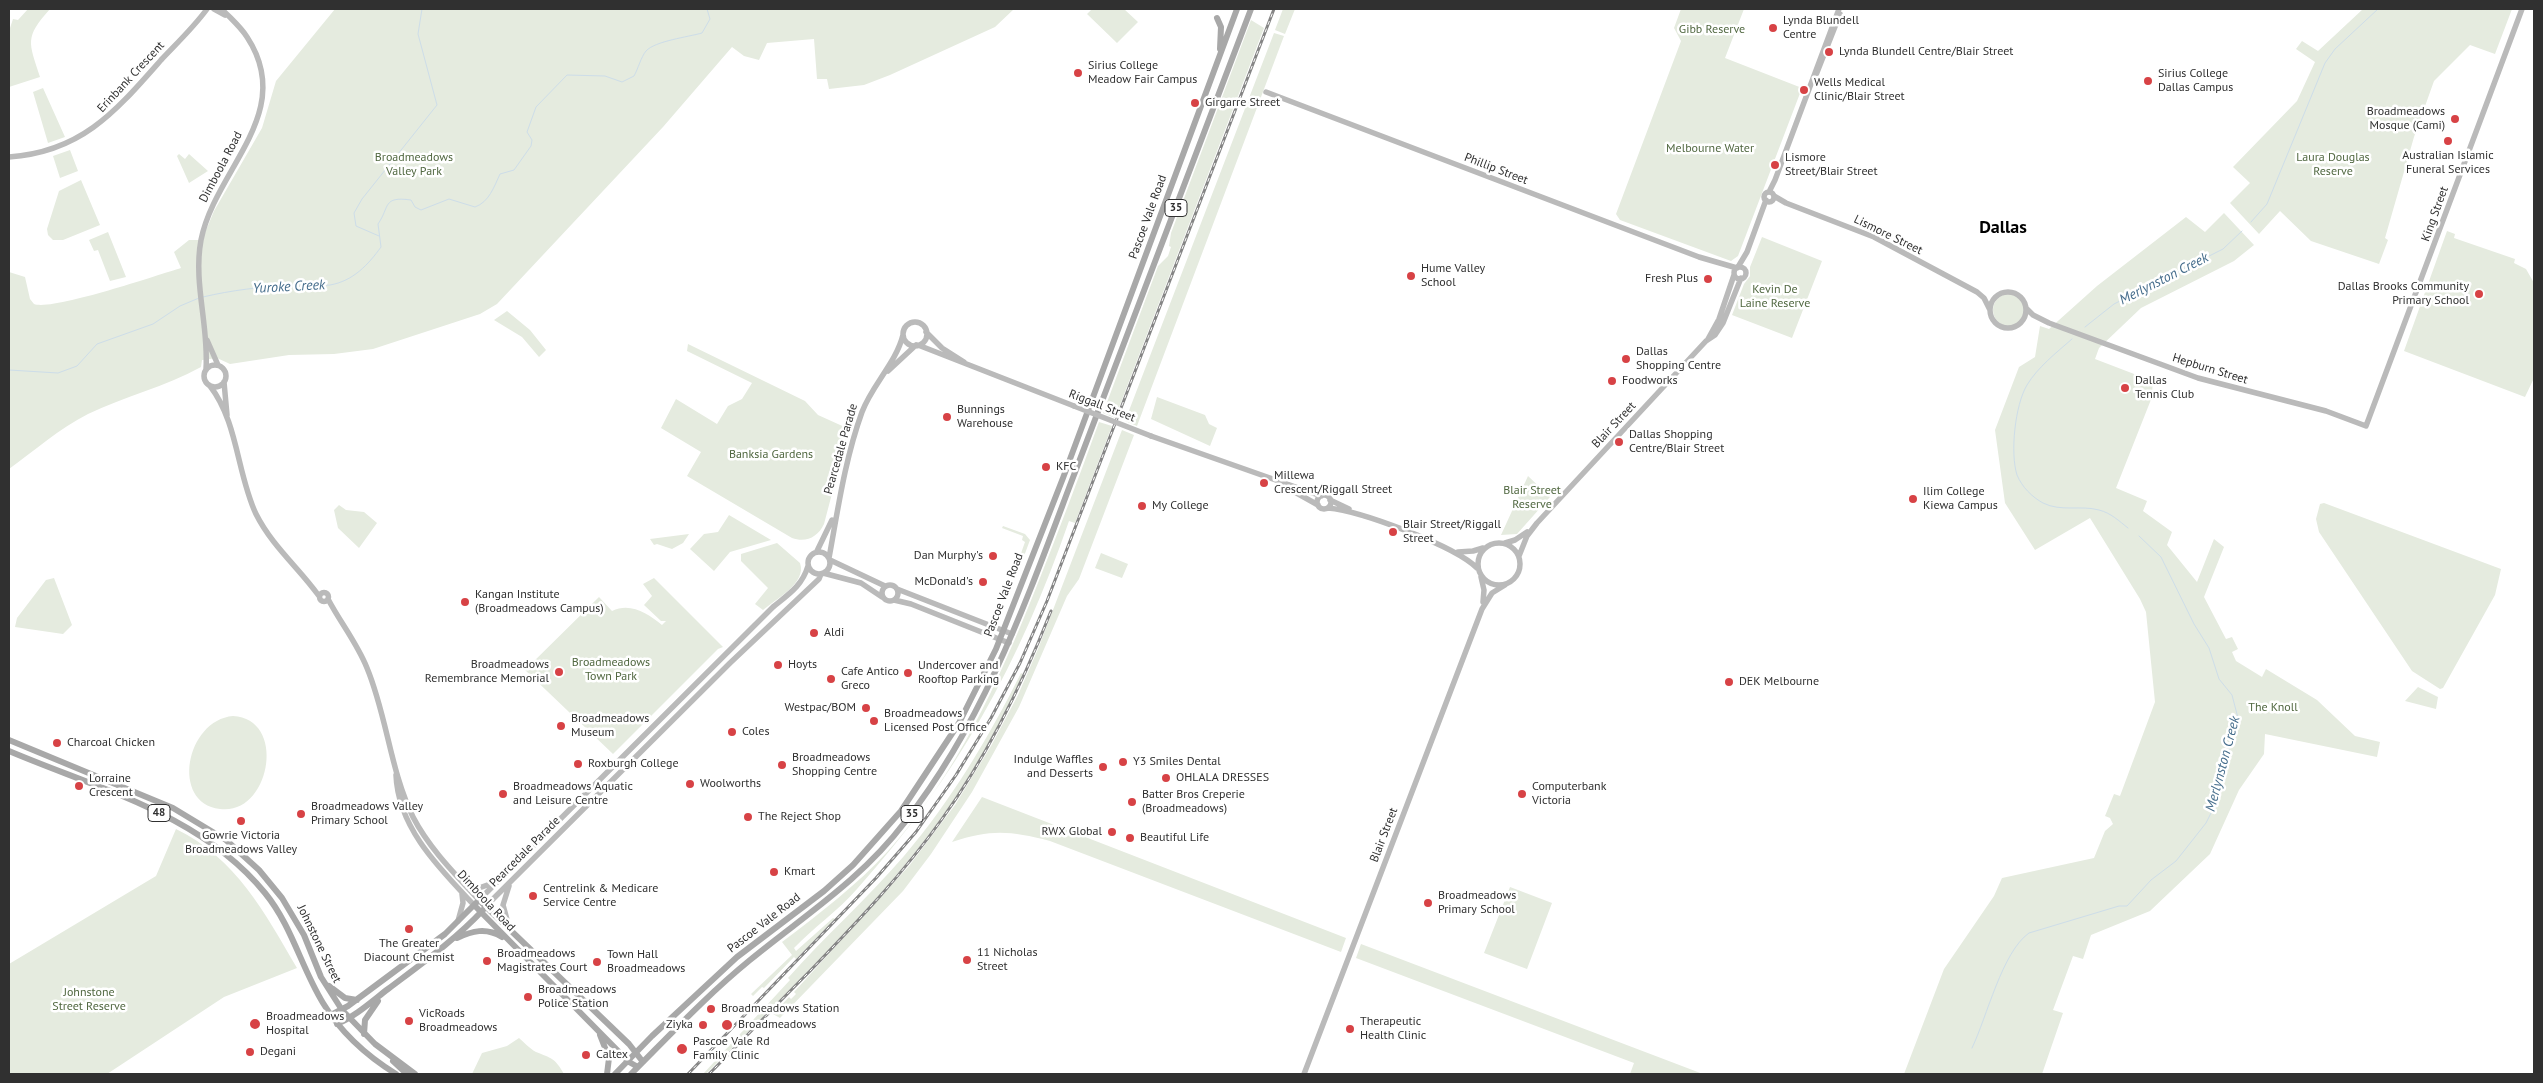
<!DOCTYPE html>
<html>
<head>
<meta charset="utf-8">
<style>
  body { margin:0 }
  #map { position:relative; width:2543px; height:1083px; overflow:hidden; background:#fff; font-family:"PT Sans",sans-serif }
  canvas { display:block }
  .frame { position:absolute; inset:0; border:10px solid #303030; pointer-events:none }
</style>
</head>
<body>
<div id="map">
<canvas width="2543" height="1083"></canvas>
<div class="frame"></div>
</div>
<script>
const c = document.querySelector('canvas').getContext('2d');
c.lineJoin = 'round';
function fillPath(path, color) {
  c.fillStyle = color;
  c.fill(path, 'evenodd');
}
function stroke(path, color, width, dash) {
  c.strokeStyle = color;
  c.lineWidth = width;
  c.lineCap = dash ? 'butt' : 'round';
  c.setLineDash(dash || []);
  c.stroke(path);
}
function drawText(font, color, halo, rows, align = 'center') {
  c.font = font + ' "PT Sans",sans-serif';
  c.lineWidth = 5;
  c.setLineDash([]);
  c.textBaseline = 'middle';
  c.strokeStyle = halo;
  c.fillStyle = color;
  for (const [text, x, y, turn = 0] of rows) {
    c.save();
    c.translate(x, y);
    c.rotate((+turn || 0) * Math.PI / 180);
    c.textAlign = isNaN(turn) ? turn : align;
    if (halo) c.strokeText(text, 0, 0);
    c.fillText(text, 0, 0);
    c.restore();
  }
}
const green = new Path2D(`
  M28,9H50C24,38 29,42 40,77L9,87V31L13,19L18,20Z
  M335,9H1014L995,27L890,75L864,85L829,89L827,79H817L814,39L767,43L759,60L744,56L732,47L663,127L497,304L480,314L373,349L334,354L289,355L230,364L217,358L202,360L201,367C165,387 125,396 88,414C60,428 34,451 9,469V272L25,277L30,299L34,304C53,311 157,275 181,268L174,252L189,240H202L214,211L262,128L276,81Z
  M1092,9H1124L1138,22L1117,43L1087,14Z
  M1283,9H1295L1285,34L1275,30Z
  M1681,9H1744L1725,58L1802,88L1738,256L1731,261L1620,220L1616,214L1681,41L1674,28Z
  M2363,9H2512L2495,54L2470,45L2434,81L2414,137L2385,238L2388,240L2379,264L2311,241L2280,211L2259,234L2230,203L2250,183L2233,167L2297,101L2315,62L2296,49L2302,41L2318,51Z
  M1251,20L1264,28L1115,418L1103,413L1158,266L1168,256L1171,247L1169,246L1171,233Z
  M1274,33L1284,36L1137,426L1125,421Z
  M43,88L65,137L48,143L33,92Z
  M70,150L78,171L60,178L53,156Z
  M179,154L185,159L189,154L208,171L189,183L177,156Z
  M81,180L100,225L63,240H53L48,235L47,229L59,191Z
  M2224,213L2254,245L2234,261L2141,308L2099,348L2095,359L2142,377L2153,375L2152,397L2116,488L2147,501L2143,511L2172,532L2167,545L2197,582L2214,539L2224,547L2204,597L2226,639L2232,637L2238,649L2232,652L2236,661L2262,677L2266,669L2317,700L2355,736L2380,742L2377,757L2265,734L2264,754L2239,790L2210,854L2150,911L2091,935L2083,959L2073,956L2053,1010L2063,1013L2042,1074H1904L1944,969L1994,896L2002,878L2094,858L2105,831L2113,824L2110,818L2105,816L2114,794L2120,796L2155,702L2146,612L2140,599L2090,518L2035,550L2005,503L1995,430L2019,367L2035,357L2040,326L2049,329L2097,286L2186,217L2205,232Z
  M2447,231L2455,234L2454,238L2515,259L2514,263L2526,269L2534,283V378L2525,397L2404,351Z
  M108,232L126,277L110,281L98,250L94,251L89,240Z
  M1762,237L1822,261L1792,338L1732,315L1744,284L1750,276V267Z
  M1993 310a16 16 0 1 1 32 0a16 16 0 1 1-32 0Z
  M507,311L530,330L546,350L539,357L522,337L494,320Z
  M688,344L805,401L818,415L849,429L824,524C818,537 806,543 792,538L687,476L701,452L661,428L676,399L717,424L728,406L742,399L752,383L687,351Z
  M1157,397L1205,415L1209,424L1217,428L1210,446L1151,419Z
  M1099,422L1112,426L1075,523L1069,521C1020,662 957,778 857,889C838,911 813,928 794,948L796,951L833,918L835,919L796,959L794,957L764,988L762,987L753,996L751,994L792,955L782,942C819,914 857,885 888,851C957,774 998,683 1036,588C1058,533 1079,477 1099,422Z
  M1122,430L1134,435L1079,579L1067,596L1019,707L972,792L931,854L903,891L780,1018L773,1014L789,997L791,999L796,994L794,992L909,866L955,805L991,746L1018,695L1038,649Z
  M1528,476L1550,497L1517,534L1501,535Z
  M2324,503L2501,569L2495,595L2443,688L2440,689L2412,671L2319,532L2316,519L2320,504Z
  M339,505L346,510L364,512L377,523L359,548L338,528L334,510Z
  M729,515L771,540L730,552L714,571L690,549L704,534L718,532Z
  M1003,526L1025,534L1030,540L1017,575L1010,572L1014,573L1025,542L1022,540L1023,536L1002,528Z
  M689,534L683,543L672,549L657,544L654,545L650,539Z
  M777,543L800,563C807,583 776,599 763,610L755,604L768,588L741,561V554Z
  M1101,553L1128,564L1122,578L1095,568Z
  M54,578L72,625L63,634L15,627L17,618L46,580Z
  M654,578L723,647L718,649L613,754L525,670L599,597L612,611C631,602 648,614 662,625L666,621H661L644,605L652,596L643,584Z
  M1021,673L1023,674C997,732 964,790 924,841C859,924 781,999 706,1074H703L790,980L788,978C825,936 867,899 904,856C951,801 989,737 1021,673Z
  M2418,687L2438,697L2436,709L2405,701Z
  M233,716C288,719 270,816 220,809C170,803 186,720 233,716Z
  M982,797L1346,938L1341,952L1050,841C1010,831 992,829 952,842Z
  M176,829C236,858 265,913 297,968L224,997L107,1074H9V964L156,876Z
  M1510,887L1552,903L1527,969L1484,953Z
  M1361,944L1703,1074H1630L1634,1063L1356,958Z
  M519,1038C524,1042 530,1049 536,1052C551,1058 555,1058 564,1074H472L482,1053L507,1046Z`);
const stream = new Path2D(`
  M2251,222L2267,204L2325,63L2335,49L2378,9
  M379,236L356,226L354,213L362,199L437,105L418,34L422,9
  M203,297C232,290 261,287 291,285C304,284 317,287 330,285C353,281 368,265 381,247L378,224C390,207 382,196 411,200L415,207L421,210L449,199L475,207C489,202 494,187 500,174L514,170L531,146L532,140L527,132L536,107L567,75L605,76L622,82L634,76C638,69 641,57 646,51C655,41 688,37 702,33L710,19L707,9
  M2085,327L2114,304L2223,249L2242,231
  M2072,339C2056,353 2038,367 2027,385C2015,405 2010,453 2017,475C2022,487 2032,497 2043,503C2061,512 2081,505 2099,510C2111,513 2119,521 2128,528
  M9,370L58,373L77,366L97,344L153,324L180,306L199,298
  M1972,1048C1987,1017 2002,952 2029,933L2119,906H2127L2151,880L2176,861L2206,823L2211,813L2238,718L2232,695L2219,679L2209,648L2194,624L2161,557L2139,536`);
const secondary = new Path2D(`
  M214,9L225,15
  M1814,80L1840,14
  M1266,92L1699,257L1737,268
  M9,157C82,152 116,111 161,60C176,44 194,27 207,9
  M1764 197a5 5 0 1 1 10 0a5 5 0 1 1-10 0Z
  M1769,192L1775,180L1839,9
  M1774,196L1786,203L1874,237L1977,292L1984,298L1990,310
  M1738,267L1747,252L1766,200
  M1734 273a6 6 0 1 1 12 0a6 6 0 1 1-12 0Z
  M1990 310a18 18 0 1 1 36 0a18 18 0 1 1-36 0Z
  M2026,308L2033,315L2049,323L2198,378L2326,411L2366,426L2522,9
  M903 334a12 12 0 1 1 24 0a12 12 0 1 1-24 0Z
  M926,332L942,348L964,362
  M1708,339L1719,319L1734,275
  M207,340L218,365
  M918,345L1074,406
  M204 376a11 11 0 1 1 22 0a11 11 0 1 1-22 0Z
  M206,369C209,326 193,283 201,240C215,169 297,113 247,37C240,26 230,18 222,9
  M888,371L916,345
  M224,382L227,415
  M210,386C238,422 237,474 256,514C272,546 299,568 319,596
  M1151,436L1321,496
  M1293,491L1318,505
  M1317 502a7 7 0 1 1 14 0a7 7 0 1 1-14 0Z
  M1330,500L1349,509
  M1328,508C1361,511 1455,546 1477,568
  M1478 564a21 21 0 1 1 42 0a21 21 0 1 1-42 0Z
  M1505,543L1515,540L1527,532
  M817,551L832,520
  M808 563a11 11 0 1 1 22 0a11 11 0 1 1-22 0Z
  M1458,552L1473,551L1483,548
  M1519,556L1527,536L1537,523L1706,341L1715,335L1723,323L1741,278
  M829,558C838,509 845,459 862,412C872,385 896,363 903,335
  M830,560L885,586
  M823,573L861,583L882,597
  M1481,577L1484,590L1483,602
  M882 593a8 8 0 1 1 16 0a8 8 0 1 1-16 0Z
  M897,589L1012,634
  M319.5 597a4.5 4.5 0 1 1 9 0a4.5 4.5 0 1 1-9 0Z
  M328,599C340,622 357,643 367,668C387,716 390,770 413,817C429,848 455,874 479,900L773,607C789,594 802,586 808,566
  M894,600L911,604L1009,643
  M396,775C398,828 440,869 474,905
  M466,884L479,888L493,883
  M509,886L503,905L509,927
  M486,906L730,663L819,579L821,574
  M458,921L463,903L462,894
  M1304,1074L1482,609L1492,593L1505,585`);
const primary = new Path2D(`
  M1217,18L1221,27L1220,49
  M9,740L173,808L226,840L259,870L282,898L304,935L321,977L342,1010L375,1044L415,1074
  M9,751C98,789 201,814 265,893C292,926 301,967 323,1003C341,1033 367,1056 396,1074
  M474,905L629,1062L638,1067
  M457,938C472,931 486,927 502,937
  M329,986L345,998L357,1000
  M331,1015L348,1006L445,934L479,900L629,1044L643,1062
  M337,1024C356,1016 371,1002 388,989C421,964 455,940 483,910
  M364,1034L365,1020L378,1001
  M600,1035L609,1058L607,1074
  M393,1061L407,1074
  M615,1074L652,1036L737,957L824,891L853,865L901,811L959,723L996,649L1063,478L1237,9
  M631,1074C669,1036 707,995 750,960C805,915 861,880 905,822C983,723 1025,605 1069,488C1130,329 1190,169 1251,9`);
const rail = new Path2D(`
  M688,1074L876,878L916,832L956,775L991,718L1020,663L1047,601L1274,9
  M709,1074C743,1040 776,1005 810,971C857,922 903,874 942,819C988,755 1022,685 1051,611`);
const secondaryBridge = new Path2D(`
  M1074,406L1151,436`);
const markers = [
  [1773,28,5,"#d74245"],
  [1829,52,5,"#d74245"],
  [1078,73,5,"#d74245"],
  [2148,81,5,"#d74245"],
  [1804,90,5,"#d74245"],
  [1195,103,5,"#d74245"],
  [2455,119,5,"#d74245"],
  [2448,141,5,"#d74245"],
  [1775,165,5,"#d74245"],
  [1411,276,5,"#d74245"],
  [1708,279,5,"#d74245"],
  [2479,294,5,"#d74245"],
  [1626,359,5,"#d74245"],
  [1612,381,5,"#d74245"],
  [2125,388,5,"#d74245"],
  [947,417,5,"#d74245"],
  [1619,442,5,"#d74245"],
  [1046,467,5,"#d74245"],
  [1264,483,5,"#d74245"],
  [1913,499,5,"#d74245"],
  [1142,506,5,"#d74245"],
  [1393,532,5,"#d74245"],
  [993,556,5,"#d74245"],
  [983,582,5,"#d74245"],
  [465,602,5,"#d74245"],
  [814,633,5,"#d74245"],
  [778,665,5,"#d74245"],
  [559,672,5,"#d74245"],
  [908,673,5,"#d74245"],
  [831,679,5,"#d74245"],
  [1729,682,5,"#d74245"],
  [866,708,5,"#d74245"],
  [874,721,5,"#d74245"],
  [561,726,5,"#d74245"],
  [732,732,5,"#d74245"],
  [57,743,5,"#d74245"],
  [1123,762,5,"#d74245"],
  [578,764,5,"#d74245"],
  [782,765,5,"#d74245"],
  [1103,767,5,"#d74245"],
  [1166,778,5,"#d74245"],
  [690,784,5,"#d74245"],
  [79,786,5,"#d74245"],
  [503,794,5,"#d74245"],
  [1522,794,5,"#d74245"],
  [1132,802,5,"#d74245"],
  [301,814,5,"#d74245"],
  [748,817,5,"#d74245"],
  [241,821,5,"#d74245"],
  [1112,832,5,"#d74245"],
  [1130,838,5,"#d74245"],
  [774,872,5,"#d74245"],
  [533,896,5,"#d74245"],
  [1428,903,5,"#d74245"],
  [409,929,5,"#d74245"],
  [967,960,5,"#d74245"],
  [487,961,5,"#d74245"],
  [597,962,5,"#d74245"],
  [528,997,5,"#d74245"],
  [711,1009,5,"#d74245"],
  [409,1021,5,"#d74245"],
  [255,1024,6,"#d74245"],
  [703,1025,5,"#d74245"],
  [727,1025,6,"#d74245"],
  [1350,1029,5,"#d74245"],
  [682,1049,6,"#d74245"],
  [250,1052,5,"#d74245"],
  [586,1055,5,"#d74245"]
];
const shields = [
  [1176,208,22],
  [159,813,22],
  [912,814,22]
];
const shieldNames = [
  ["35",1176,208],
  ["48",159,813],
  ["35",912,814]
];
const poiNames = [
  ["Lynda Blundell",1783,21],
  ["Centre",1783,35],
  ["Lynda Blundell Centre/Blair Street",1839,52],
  ["Sirius College",1088,66],
  ["Meadow Fair Campus",1088,80],
  ["Sirius College",2158,74],
  ["Dallas Campus",2158,88],
  ["Wells Medical",1814,83],
  ["Clinic/Blair Street",1814,97],
  ["Girgarre Street",1205,103],
  ["Broadmeadows",2445,112,"right"],
  ["Mosque (Cami)",2445,126,"right"],
  ["Australian Islamic",2448,156,"center"],
  ["Funeral Services",2448,170,"center"],
  ["Lismore",1785,158],
  ["Street/Blair Street",1785,172],
  ["Hume Valley",1421,269],
  ["School",1421,283],
  ["Fresh Plus",1698,279,"right"],
  ["Dallas Brooks Community",2469,287,"right"],
  ["Primary School",2469,301,"right"],
  ["Dallas",1636,352],
  ["Shopping Centre",1636,366],
  ["Foodworks",1622,381],
  ["Dallas",2135,381],
  ["Tennis Club",2135,395],
  ["Bunnings",957,410],
  ["Warehouse",957,424],
  ["Dallas Shopping",1629,435],
  ["Centre/Blair Street",1629,449],
  ["KFC",1056,467],
  ["Millewa",1274,476],
  ["Crescent/Riggall Street",1274,490],
  ["Ilim College",1923,492],
  ["Kiewa Campus",1923,506],
  ["My College",1152,506],
  ["Blair Street/Riggall",1403,525],
  ["Street",1403,539],
  ["Dan Murphy's",983,556,"right"],
  ["McDonald's",973,582,"right"],
  ["Kangan Institute",475,595],
  ["(Broadmeadows Campus)",475,609],
  ["Aldi",824,633],
  ["Broadmeadows",549,665,"right"],
  ["Remembrance Memorial",549,679,"right"],
  ["Hoyts",788,665],
  ["Undercover and",918,666],
  ["Rooftop Parking",918,680],
  ["Cafe Antico",841,672],
  ["Greco",841,686],
  ["DEK Melbourne",1739,682],
  ["Westpac/BOM",856,708,"right"],
  ["Broadmeadows",884,714],
  ["Licensed Post Office",884,728],
  ["Broadmeadows",571,719],
  ["Museum",571,733],
  ["Coles",742,732],
  ["Charcoal Chicken",67,743],
  ["Broadmeadows",792,758],
  ["Shopping Centre",792,772],
  ["Indulge Waffles",1093,760,"right"],
  ["and Desserts",1093,774,"right"],
  ["Y3 Smiles Dental",1133,762],
  ["Roxburgh College",588,764],
  ["OHLALA DRESSES",1176,778],
  ["Lorraine",89,779],
  ["Crescent",89,793],
  ["Woolworths",700,784],
  ["Broadmeadows Aquatic",513,787],
  ["and Leisure Centre",513,801],
  ["Computerbank",1532,787],
  ["Victoria",1532,801],
  ["Batter Bros Creperie",1142,795],
  ["(Broadmeadows)",1142,809],
  ["Broadmeadows Valley",311,807],
  ["Primary School",311,821],
  ["The Reject Shop",758,817],
  ["RWX Global",1102,832,"right"],
  ["Gowrie Victoria",241,836,"center"],
  ["Broadmeadows Valley",241,850,"center"],
  ["Beautiful Life",1140,838],
  ["Kmart",784,872],
  ["Centrelink & Medicare",543,889],
  ["Service Centre",543,903],
  ["Broadmeadows",1438,896],
  ["Primary School",1438,910],
  ["The Greater",409,944,"center"],
  ["Diacount Chemist",409,958,"center"],
  ["11 Nicholas",977,953],
  ["Street",977,967],
  ["Broadmeadows",497,954],
  ["Magistrates Court",497,968],
  ["Town Hall",607,955],
  ["Broadmeadows",607,969],
  ["Broadmeadows",538,990],
  ["Police Station",538,1004],
  ["Broadmeadows Station",721,1009],
  ["VicRoads",419,1014],
  ["Broadmeadows",419,1028],
  ["Broadmeadows",266,1017],
  ["Hospital",266,1031],
  ["Therapeutic",1360,1022],
  ["Health Clinic",1360,1036],
  ["Ziyka",693,1025,"right"],
  ["Broadmeadows",738,1025],
  ["Pascoe Vale Rd",693,1042],
  ["Family Clinic",693,1056],
  ["Degani",260,1052],
  ["Caltex",596,1055]
];
const parkNames = [
  ["Gibb Reserve",1712,30],
  ["Melbourne Water",1710,149],
  ["Broadmeadows",414,158],
  ["Valley Park",414,172],
  ["Laura Douglas",2333,158],
  ["Reserve",2333,172],
  ["Kevin De",1775,290],
  ["Laine Reserve",1775,304],
  ["Banksia Gardens",771,455],
  ["Blair Street",1532,491],
  ["Reserve",1532,505],
  ["Broadmeadows",611,663],
  ["Town Park",611,677],
  ["The Knoll",2273,708],
  ["Johnstone",89,993],
  ["Street Reserve",89,1007]
];
const streetNames = [
  ["Erinbank Crescent",131,77,-47],
  ["Dimboola Road",221,167,-62],
  ["Phillip Street",1496,169,21],
  ["King Street",2435,214,-70],
  ["Pascoe Vale Road",1148,217,-70],
  ["Lismore Street",1888,235,26],
  ["Hepburn Street",2210,369,17],
  ["Riggall Street",1102,406,21],
  ["Blair Street",1614,425,-47],
  ["Pearcedale Parade",841,449,-74],
  ["Pascoe Vale Road",1004,595,-69],
  ["Blair Street",1384,835,-69],
  ["Pearcedale Parade",525,852,-45],
  ["Dimboola Road",486,901,47],
  ["Pascoe Vale Road",764,923,-38],
  ["Johnstone Street",319,944,64]
];
const waterNames = [
  ["Merlynston Creek",2164,279,-27],
  ["Yuroke Creek",289,287,-3],
  ["Merlynston Creek",2223,764,-75]
];
const districtNames = [
  ["Dallas",2003,228]
];
fillPath(green, '#e5ebdf');
stroke(stream, '#cddde9', 1);
stroke(secondary, '#bababa', 5.5);
stroke(primary, '#a8a8a8', 6);
stroke(rail, '#858585', 3);
stroke(rail, '#fff', 1, [4]);
stroke(secondaryBridge, '#bababa', 5.5);
for (const [x, y, r, color] of markers) {
  const dot = new Path2D();
  dot.arc(x, y, r, 0, 2 * Math.PI);
  c.fillStyle = color;
  c.fill(dot);
  stroke(dot, '#fff', 2);
}
for (const [x, y, w] of shields) {
  const box = new Path2D();
  box.roundRect(x - w / 2, y - 8.5, w, 17, 4);
  c.fillStyle = '#fff';
  c.fill(box);
  stroke(box, '#303030', 1);
}
drawText('bold 11px', '#303030', null, shieldNames);
drawText('12px', '#303030', '#fff', poiNames, 'left');
drawText('12px', '#516841', '#fff', parkNames);
drawText('12px', '#303030', '#fff', streetNames);
drawText('italic 14px', '#446c8b', '#fff', waterNames);
drawText('bold 18px', '#000', '#fff', districtNames);
</script>
</body>
</html>
